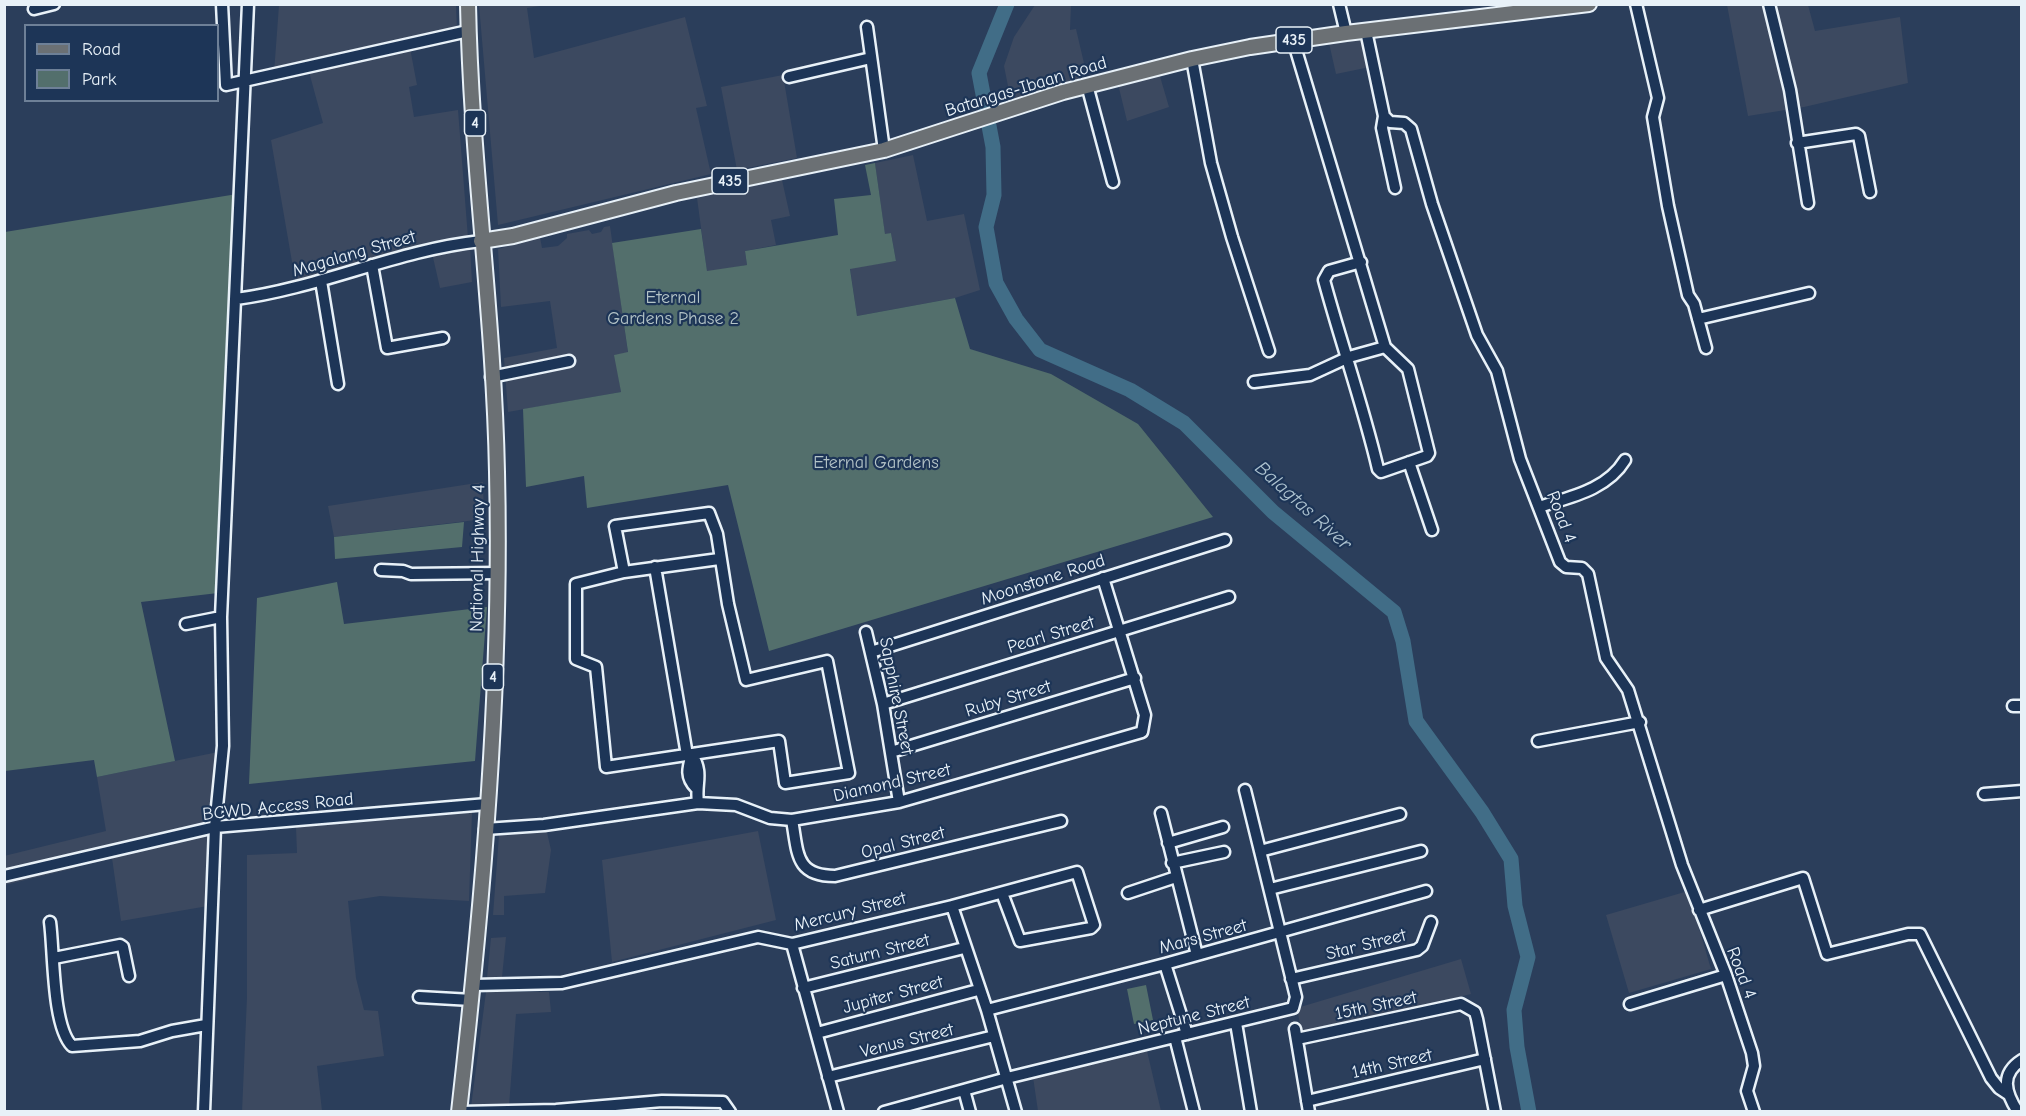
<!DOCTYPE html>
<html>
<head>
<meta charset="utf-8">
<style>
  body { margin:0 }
  #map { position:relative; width:2026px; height:1116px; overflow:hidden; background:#2b3e5b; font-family:"Comic Neue",sans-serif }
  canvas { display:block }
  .frame { position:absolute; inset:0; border:6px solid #e8f1f8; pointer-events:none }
  .legend { position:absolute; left:24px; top:24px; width:195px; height:78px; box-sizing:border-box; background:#1d3557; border:2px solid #6e8097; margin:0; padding:8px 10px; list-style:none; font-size:18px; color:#e8f1f8 }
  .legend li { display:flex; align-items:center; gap:12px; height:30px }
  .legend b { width:30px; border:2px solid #6e8097 }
</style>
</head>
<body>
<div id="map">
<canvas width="2026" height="1116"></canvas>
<div class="frame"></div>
<ul class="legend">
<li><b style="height:8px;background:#6b7074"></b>Road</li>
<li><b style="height:16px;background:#536f6c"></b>Park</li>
</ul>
</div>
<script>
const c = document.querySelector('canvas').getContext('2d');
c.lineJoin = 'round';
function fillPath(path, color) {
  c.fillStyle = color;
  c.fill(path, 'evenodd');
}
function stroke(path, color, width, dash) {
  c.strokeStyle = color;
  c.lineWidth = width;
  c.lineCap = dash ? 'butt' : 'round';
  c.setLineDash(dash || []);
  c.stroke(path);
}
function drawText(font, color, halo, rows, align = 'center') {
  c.font = font + ' "Comic Neue",sans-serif';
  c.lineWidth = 4.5;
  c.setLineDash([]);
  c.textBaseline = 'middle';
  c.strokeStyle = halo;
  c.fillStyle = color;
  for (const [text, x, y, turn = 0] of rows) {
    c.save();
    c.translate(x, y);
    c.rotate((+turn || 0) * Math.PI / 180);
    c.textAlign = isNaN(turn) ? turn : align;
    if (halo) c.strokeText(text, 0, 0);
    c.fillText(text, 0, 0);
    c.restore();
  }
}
const built = new Path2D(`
  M279,5H456L457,29L274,73Z
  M479,5H546L527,8L534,58L685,17L707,106L696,108L711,174L498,225Z
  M1035,5H1071L1070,30L1076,29L1087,76L1011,101L1004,66L1014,37Z
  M1727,5H1808L1815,31L1900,17L1908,83L1804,107L1748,116Z
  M1364,39L1370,67L1336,74L1329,43Z
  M410,48L417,85L409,87L414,117L458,110L468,238L430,244L296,285L271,140L323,123L309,72Z
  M1159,73L1169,107L1127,121L1118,84Z
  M783,75L797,158L737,170L721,87Z
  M913,155L927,221L964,214L980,290L955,298L857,316L850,268L896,261L891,233L885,235L875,163Z
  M782,180L790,216L771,220L776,245L745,251L747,265L707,272L697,198Z
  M610,226L628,353L615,355L621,392L508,412L504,358L557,348L550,301L501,307L498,249L540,237L542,248L558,246L567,238V234L589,230L592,234L601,232L604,227Z
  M470,247L472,282L440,288L432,253Z
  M483,482L484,519L334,537L328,506Z
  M218,752L212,800L208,906L121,921L112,858L102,861L101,857L75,864V868L5,885L4,856L106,831L97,777Z
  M472,812L469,901L380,896L348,901L356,978L364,1010L378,1011L384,1056L317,1066L322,1111L242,1112L247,997V855L297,853L296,827Z
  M546,828L551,850L545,893L504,896V915H493L499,835Z
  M758,831L776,920L612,962L602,860Z
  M1688,891L1711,969L1629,993L1606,915Z
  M506,937L502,977L487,978L491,938Z
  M1461,959L1471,994L1302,1035L1297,1008Z
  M486,992H549L551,1012L516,1014L509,1106L471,1107Z
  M1147,1051L1161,1111H1038L1033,1077Z`);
const green = new Path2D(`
  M875,163L885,234L891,233L896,261L850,269L857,316L955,298L970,349L1051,374L1138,424L1213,517L769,651L728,485L587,508L584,476L526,487L523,409L621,392L614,355L628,352L612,243L701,229L707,271L747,265L745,251L838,235L834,199L871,195L865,165Z
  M237,194L218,593L141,602L175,761L97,777L94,760L5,771V232Z
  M464,522L462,547L335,559L334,537Z
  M337,582L344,624L487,607L475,761L249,784L257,598Z
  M1146,985L1153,1020L1134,1024L1127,989Z`);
const river = new Path2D(`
  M1007,4L979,73L993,147L994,195L986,227L996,283L1016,319L1040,350L1130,390L1184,423L1273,512L1394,612L1403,641L1416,721L1482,812L1511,859L1515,906L1528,957L1514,1010L1517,1047L1529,1112`);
const minor = new Path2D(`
  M222,4L226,85L468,31
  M1339,4L1346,33
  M1636,4L1658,98L1653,117L1668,206L1688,295L1694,304L1706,348
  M1769,4L1790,90L1808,203
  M34,9L54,4
  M867,27L884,150
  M1366,31L1384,116L1390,122L1404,123L1411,129L1432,204L1477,335L1497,371L1520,459L1560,562L1566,567L1582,568L1588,574L1606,658L1628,690L1682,865L1726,975L1752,1053L1754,1066L1747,1091L1754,1112
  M1293,40L1385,347L1408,369L1429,453L1427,456L1381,472L1378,469C1363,405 1341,343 1324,280L1329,271L1361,262
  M1192,59L1211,163L1232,237L1269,351
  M789,77L871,58
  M1087,85L1113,182
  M1384,116L1382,128L1395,188
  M1797,143L1856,134L1859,136L1870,192
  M372,265L387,348L443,338
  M321,281L338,384
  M236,299C320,288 397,250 481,241
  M1698,319L1809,293
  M491,377L569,361
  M1254,382L1310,375L1349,357L1385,347
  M1409,462L1432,530
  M1539,507C1570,497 1607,490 1625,460
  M655,567L687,755
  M381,570L403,571L411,574L498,573
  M624,572L615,526L709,513L717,534L728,604L746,680L827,661L849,773L785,783L779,741L606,767L596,667L576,659V584L624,572L719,559
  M186,624L221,617
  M866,632L883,704L899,802
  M871,652L1225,540
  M883,704L1229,597
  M2013,706H2022
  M1538,741L1640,722
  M891,752L1135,678
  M696,788C685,777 688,768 692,754C704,775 695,782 698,803
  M1984,794L2022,791
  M1161,813L1197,955
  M792,820C798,853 795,876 835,876L1061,821
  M485,829L544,825L698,803L736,805L770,818L792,820L899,802L1142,732L1145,715L1103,578
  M1168,843L1223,827
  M1260,851L1400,814
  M1172,863L1224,852
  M4,876L215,827L487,804
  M1270,889L1421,851
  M1128,893L1176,877
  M952,906L1077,872L1094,925L1091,928L1020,941L1002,893
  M1699,910L1803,878L1827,954L1908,934H1920L1991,1078L1999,1088L2008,1094
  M50,922C54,951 52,1026 72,1046L140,1041L172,1031L206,1025
  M792,944L838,1112
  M54,958L120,945L123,947L129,976
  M1165,964L1187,1034
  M1291,979L1417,950L1422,946L1431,922
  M474,985L562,983L758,937L792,944L952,906L987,1010L1016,1112
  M803,988L964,948
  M419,997L472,1000
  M1630,1004L1726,975
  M987,1010L1165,964L1426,891
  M1236,1023L1251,1112
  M1295,1029L1309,1112
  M817,1033L978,990
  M1175,1037L1194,1112
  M1297,1039L1461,1004L1475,1012L1477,1019L1495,1112
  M828,1077L994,1036
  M964,1090L970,1112
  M1307,1101L1485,1059
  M204,1112L215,827L223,746L221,617L248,4
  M460,1112L556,1110L662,1101L723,1102L730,1112
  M884,1112L1007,1078L1293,1008L1296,997L1245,790
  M2018,1112C2005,1092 2000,1074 2022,1060`);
const major = new Path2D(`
  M481,241L513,236L676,193L884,150L1063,92L1192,59L1250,47L1346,33L1589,4
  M459,1112C483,900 502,685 497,472C494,316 471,161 468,4`);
const shields = [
  [1294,40,36],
  [475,123,21],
  [730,181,36],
  [493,677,21]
];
const shieldNames = [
  ["435",1294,40],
  ["4",475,123],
  ["435",730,181],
  ["4",493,677]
];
const streetNames = [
  ["Batangas-Ibaan Road",1026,87,-17],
  ["Magalang Street",354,254,-16],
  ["Road 4",1561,517,69],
  ["National Highway 4",478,558,-89],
  ["Moonstone Road",1043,580,-18],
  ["Pearl Street",1051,635,-17],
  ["Sapphire Street",896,696,79],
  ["Ruby Street",1008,699,-17],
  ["Diamond Street",892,783,-13],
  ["BCWD Access Road",278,807,-6],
  ["Opal Street",903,843,-14],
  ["Mercury Street",850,912,-14],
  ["Mars Street",1203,937,-15],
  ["Star Street",1366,945,-14],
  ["Saturn Street",880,952,-14],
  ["Road 4",1741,973,69],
  ["Jupiter Street",893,995,-15],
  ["15th Street",1376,1006,-12],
  ["Neptune Street",1194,1016,-14],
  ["Venus Street",907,1041,-14],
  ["14th Street",1392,1064,-13]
];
const parkNames = [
  ["Eternal",673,298],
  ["Gardens Phase 2",673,319],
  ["Eternal Gardens",876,463]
];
const waterNames = [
  ["Balagtas River",1303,506,42]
];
fillPath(built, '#3c4960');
fillPath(green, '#536f6c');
stroke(river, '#416d87', 15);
stroke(minor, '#e8f1f8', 15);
stroke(major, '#e8f1f8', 18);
stroke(minor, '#1d3557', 10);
stroke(major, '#6b7074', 14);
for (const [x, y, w] of shields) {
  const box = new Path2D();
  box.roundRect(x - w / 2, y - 13, w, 26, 4.5);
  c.fillStyle = '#1d3557';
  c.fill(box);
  stroke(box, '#e8f1f8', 1.5);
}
drawText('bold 16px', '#e8f1f8', null, shieldNames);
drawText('18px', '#e8f1f8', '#1d3557', streetNames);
drawText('18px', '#b4c4c7', '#1d3557', parkNames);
drawText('italic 20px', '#aec3d0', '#1d3557', waterNames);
</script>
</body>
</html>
